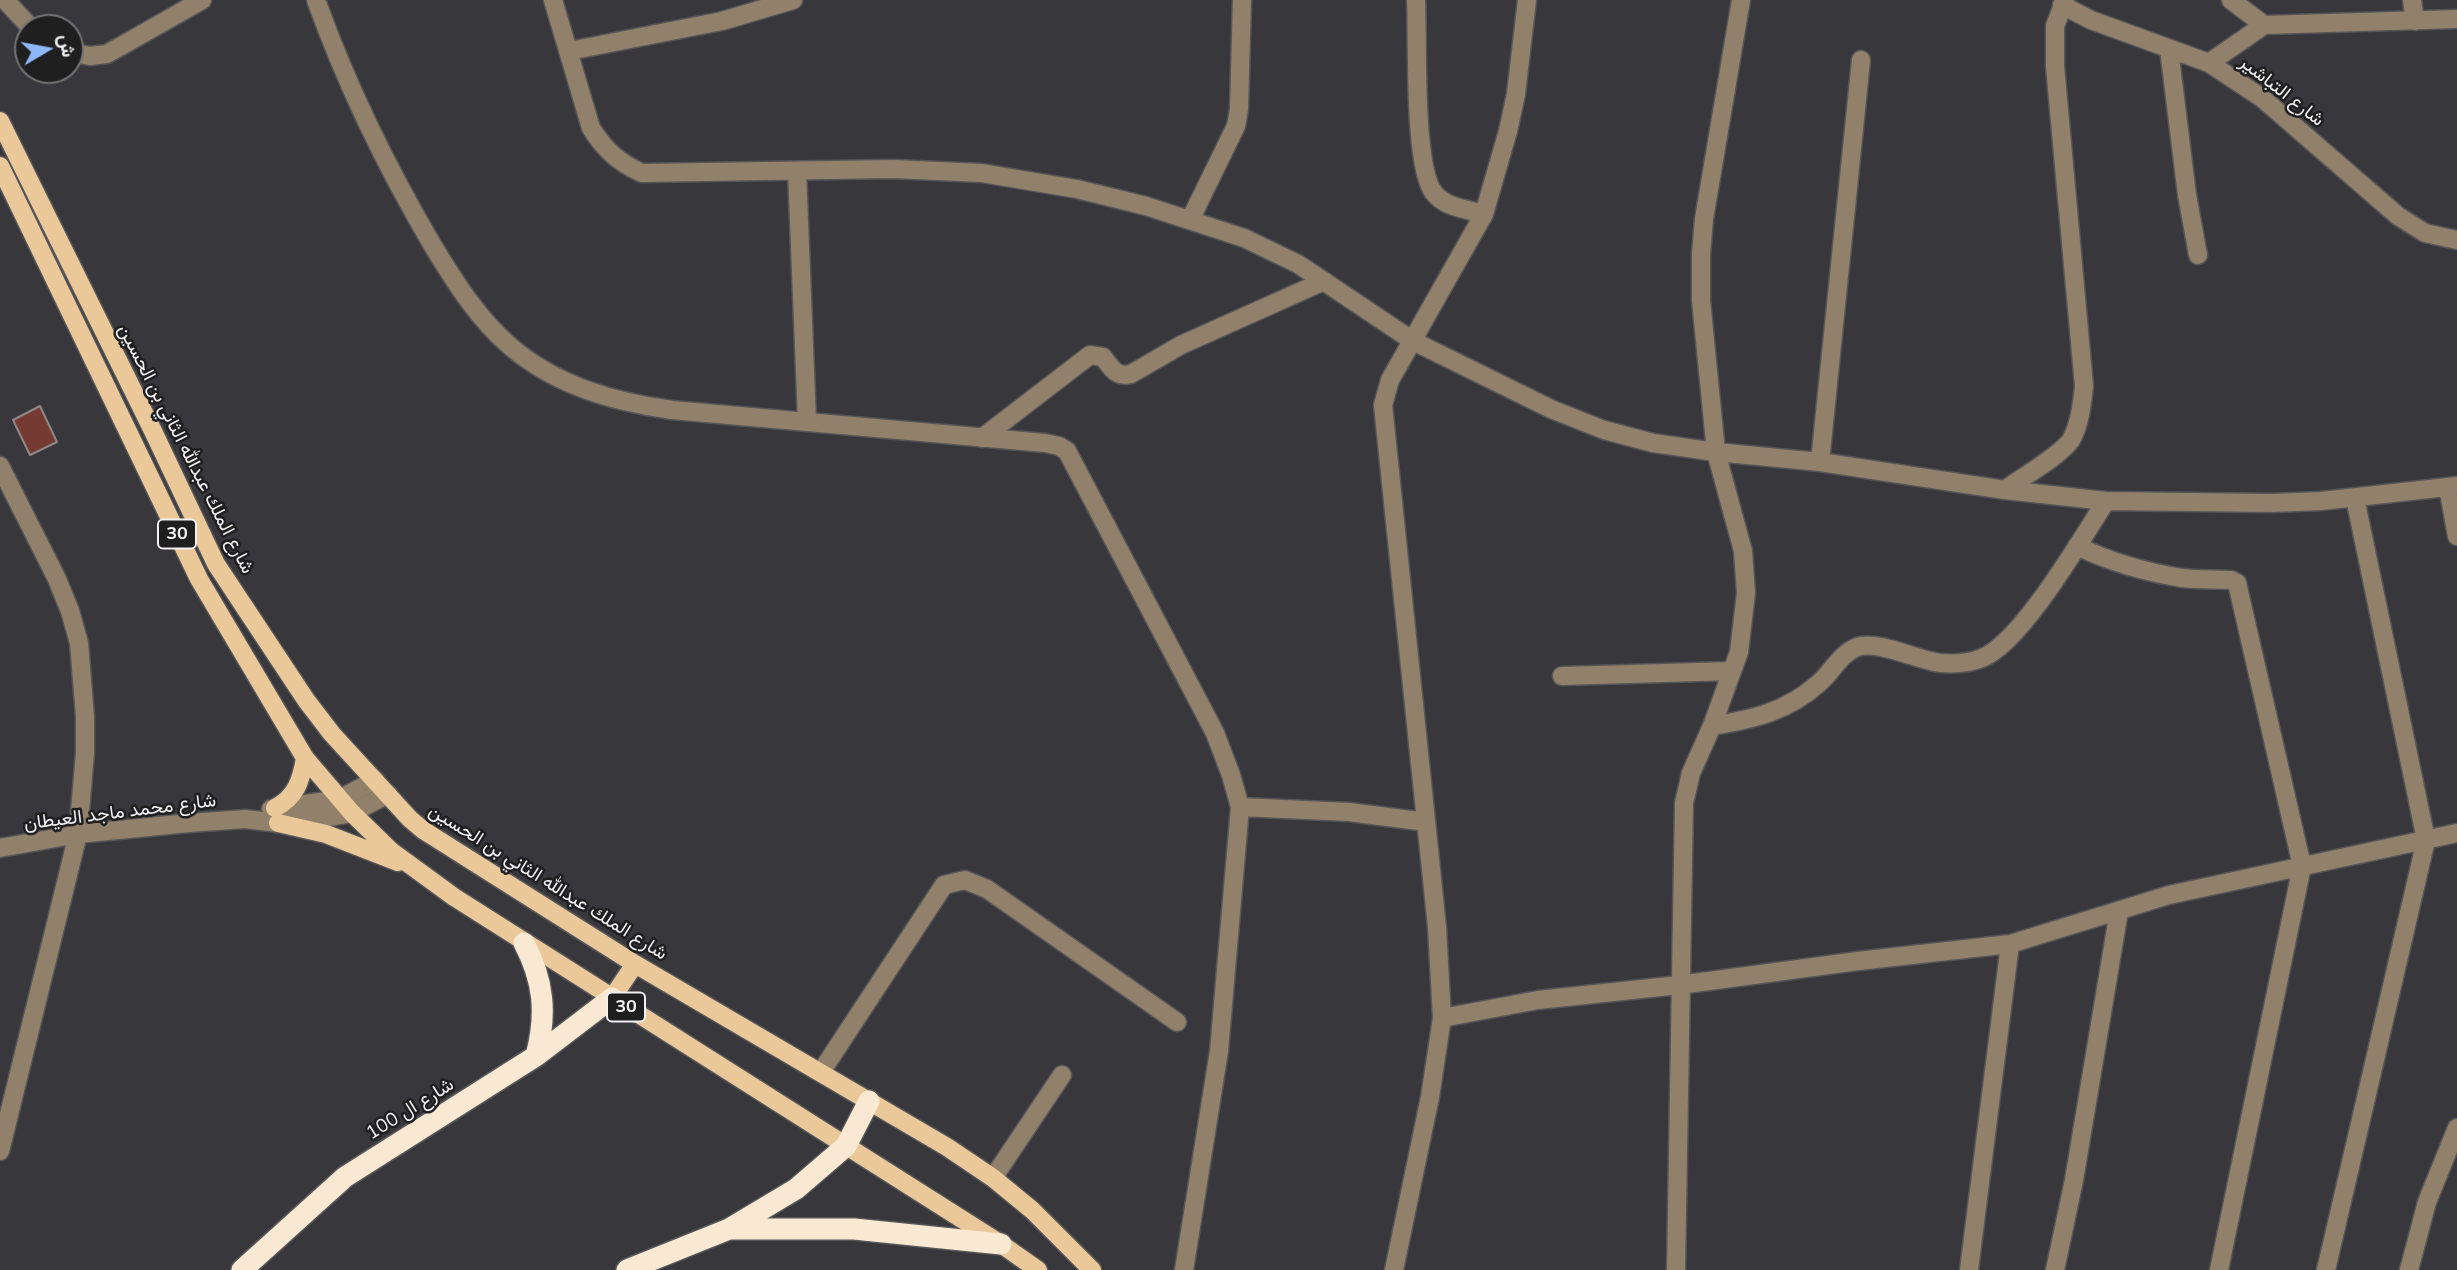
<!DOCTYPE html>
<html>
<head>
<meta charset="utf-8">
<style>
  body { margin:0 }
  #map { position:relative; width:2457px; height:1270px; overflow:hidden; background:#38373b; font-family:Mulish,Vazirmatn,sans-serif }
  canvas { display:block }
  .north { position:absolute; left:14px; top:14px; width:70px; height:70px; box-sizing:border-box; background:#1f1f20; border:2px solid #737374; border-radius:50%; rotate:80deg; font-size:19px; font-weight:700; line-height:28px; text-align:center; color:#f1f0f2 }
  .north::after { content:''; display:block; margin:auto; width:24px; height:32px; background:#8db9fc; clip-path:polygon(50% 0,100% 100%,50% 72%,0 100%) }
</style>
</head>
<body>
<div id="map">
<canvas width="2457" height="1270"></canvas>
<div class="north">ش</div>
</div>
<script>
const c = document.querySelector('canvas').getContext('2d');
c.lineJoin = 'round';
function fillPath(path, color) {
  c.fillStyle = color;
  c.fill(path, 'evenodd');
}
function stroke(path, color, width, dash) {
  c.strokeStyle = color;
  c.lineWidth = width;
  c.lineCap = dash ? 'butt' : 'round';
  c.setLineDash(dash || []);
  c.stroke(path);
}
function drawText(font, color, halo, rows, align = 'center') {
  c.font = font + ' Mulish,Vazirmatn,sans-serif';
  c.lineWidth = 5;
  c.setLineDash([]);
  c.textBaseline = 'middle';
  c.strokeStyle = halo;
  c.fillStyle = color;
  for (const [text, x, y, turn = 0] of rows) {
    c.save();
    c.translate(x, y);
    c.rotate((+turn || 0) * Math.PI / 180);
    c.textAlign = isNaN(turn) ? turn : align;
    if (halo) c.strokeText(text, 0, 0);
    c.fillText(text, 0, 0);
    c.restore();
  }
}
const building = new Path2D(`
  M40,406L57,442L30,455L13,420Z`);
const minor = new Path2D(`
  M5,0L31,28
  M316,0C347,86 387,168 433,246C455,282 478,319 511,347C557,386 614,402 672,410L1045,443L1059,446L1067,451L1215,733L1231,775L1240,807L1219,1051L1184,1270
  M553,0L591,128C604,149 619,163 642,173L893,169L982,173L1077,189L1146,206L1244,238L1298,264L1413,341L1551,409L1604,430L1653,443L1716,452L1820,462L2005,490L2106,501L2272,503L2321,501L2457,486
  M1416,0C1418,40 1413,167 1434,193C1446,208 1467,209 1484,214
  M2231,0L2264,25L2457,19
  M2412,0L2415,21
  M2062,5L2091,20L2209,63L2262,98L2398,216L2425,233L2457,240
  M2169,49L2187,195L2198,255
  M569,51L722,21L793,0
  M70,52L90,56L107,54L202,0
  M2209,63L2264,25
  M797,171L807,421
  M1190,220L1236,126L1239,109L1242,0
  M982,438L1090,355L1103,357C1111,367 1116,378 1131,374L1181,345L1324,281
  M1820,462L1861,60
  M0,466L57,579L70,611L79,643L85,717V753L78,834L0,1151
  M2448,487L2457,536
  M2005,490C2022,477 2060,456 2071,440C2080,424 2082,404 2084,386L2055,66V26L2065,0
  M2077,546C2110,562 2145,572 2182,578C2198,580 2215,579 2231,580L2237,583L2302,866L2219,1270
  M1562,676L1732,671
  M1712,726C1753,719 1787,712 1819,683C1832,672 1840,654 1857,647C1878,640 1917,660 1940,663C1954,664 1968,664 1982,658C2021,643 2082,538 2106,501
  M1240,807L1349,812L1426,822
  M271,809L340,799L375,780
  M0,848L78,834L189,823L245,819L278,823L316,819L352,813L388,794
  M1442,1018L1538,1000L1679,985L1858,961L2010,944L2169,895L2457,833
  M821,1072L944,885L965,880L987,889L1177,1022
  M993,1178L1062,1075
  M1394,1270L1430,1097L1442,1018L1437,927L1383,405L1390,380L1484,214L1508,131L1516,94L1527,0
  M1676,1270L1684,803L1691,773L1712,726L1739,652L1746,593L1743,551L1716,452L1701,300V254L1704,219L1741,0
  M1969,1270L2010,944
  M2055,1270L2074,1180L2119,911
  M2326,1270L2426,840L2355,498
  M2409,1270L2427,1202L2457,1128`);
const major = new Path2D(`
  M0,121L153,431L216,564L306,700L332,734L410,819L423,830L635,964L947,1147L993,1178L1032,1210L1092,1270
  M0,166L199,579L305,758L352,813L391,851L454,897L1001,1244L1038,1270
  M275,808C296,797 301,781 305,758
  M278,823L326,834L398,862
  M612,998L635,964`);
const highway = new Path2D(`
  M524,943C544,981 547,1014 536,1056
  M731,1229H854L1001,1244
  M242,1270L345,1177L536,1056L612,998
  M627,1270L729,1229L796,1189L846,1146L869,1101`);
const shields = [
  [177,534,38],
  [626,1007,38]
];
const shieldNames = [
  ["30",177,534],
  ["30",626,1007]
];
const streetNames = [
  ["شارع التباشير",2282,91,38],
  ["شارع الملك عبدالله الثاني بن الحسين",186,449,63],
  ["شارع محمد ماجد العيطان",120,812,-7],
  ["شارع الملك عبدالله الثاني بن الحسين",548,882,32],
  ["شارع ال 100",410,1109,-32]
];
fillPath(building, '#753a31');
stroke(building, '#8e8888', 2);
stroke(minor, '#565558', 21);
stroke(major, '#565558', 21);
stroke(highway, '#565558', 24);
stroke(minor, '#91806a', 18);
stroke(major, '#eac899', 18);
stroke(highway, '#f9e9d3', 21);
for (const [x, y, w] of shields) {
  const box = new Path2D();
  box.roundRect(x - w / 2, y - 14.5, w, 29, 5);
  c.fillStyle = '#1f1f20';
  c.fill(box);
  stroke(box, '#f1f0f2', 2);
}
drawText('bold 18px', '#f1f0f2', null, shieldNames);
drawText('19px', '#f1f0f2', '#1f1f20', streetNames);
</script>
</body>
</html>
